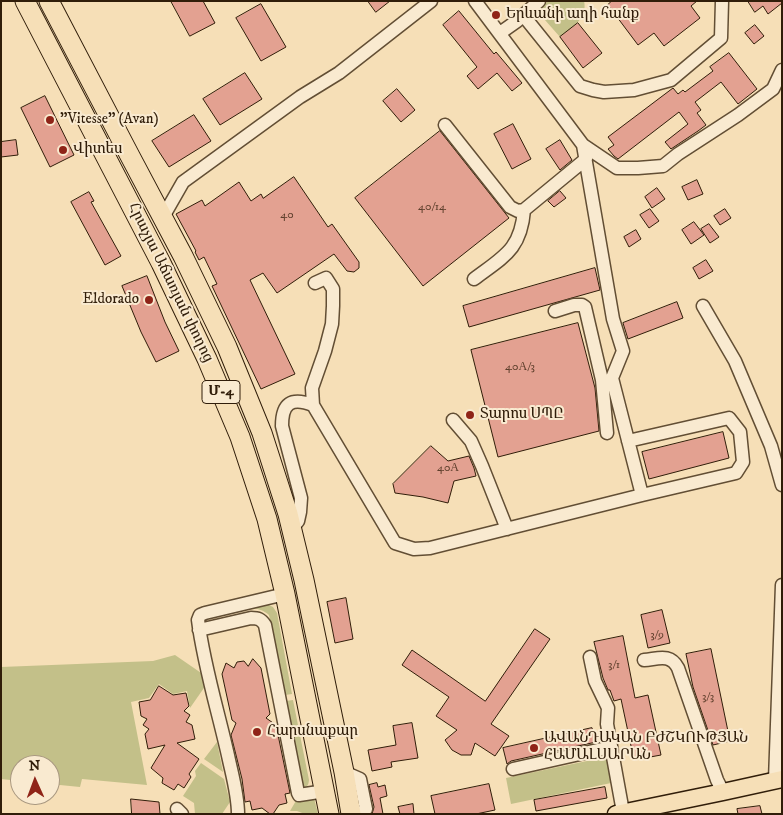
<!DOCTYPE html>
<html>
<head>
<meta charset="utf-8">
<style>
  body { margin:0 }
  #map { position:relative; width:783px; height:815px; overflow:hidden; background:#f6dfb7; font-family:"IM FELL DW Pica",serif }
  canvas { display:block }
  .frame { position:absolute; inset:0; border:2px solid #301d09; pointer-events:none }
  .north { position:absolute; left:10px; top:755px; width:50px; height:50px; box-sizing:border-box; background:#f9ead0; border:1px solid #a99880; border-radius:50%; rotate:358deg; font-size:14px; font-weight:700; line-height:20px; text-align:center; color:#301d09 }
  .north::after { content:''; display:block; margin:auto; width:18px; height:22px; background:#8f2418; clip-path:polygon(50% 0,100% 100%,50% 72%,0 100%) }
</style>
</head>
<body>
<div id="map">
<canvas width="783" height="815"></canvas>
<div class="frame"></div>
<div class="north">N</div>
</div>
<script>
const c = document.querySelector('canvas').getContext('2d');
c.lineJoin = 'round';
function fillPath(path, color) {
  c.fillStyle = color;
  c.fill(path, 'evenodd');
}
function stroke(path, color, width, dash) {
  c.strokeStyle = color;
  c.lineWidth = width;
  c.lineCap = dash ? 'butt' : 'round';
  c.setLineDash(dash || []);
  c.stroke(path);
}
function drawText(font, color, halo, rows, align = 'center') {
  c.font = font + ' "IM FELL DW Pica","Noto Serif Armenian",serif';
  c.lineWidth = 4;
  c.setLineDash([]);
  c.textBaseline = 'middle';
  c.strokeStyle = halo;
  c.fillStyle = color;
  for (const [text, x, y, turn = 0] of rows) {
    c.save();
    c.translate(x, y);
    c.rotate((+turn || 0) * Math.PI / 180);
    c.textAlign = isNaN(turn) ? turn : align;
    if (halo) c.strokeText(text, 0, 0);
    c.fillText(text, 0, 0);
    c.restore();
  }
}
const green = new Path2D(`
  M548,1H584C588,18 572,28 560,37L537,11Z
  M265,603L273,607L277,613L292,694L285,695L269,615C258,605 246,609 232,611Z
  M175,655L207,677L206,685L190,708L187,691L173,694L159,684L149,698L131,702L147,785L82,779L80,787L50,784V765H20V781L1,779V667L153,661Z
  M293,700L309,780C308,790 303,788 295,790L286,701Z
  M217,742L223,772L204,759Z
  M606,757L611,783L511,804L506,778Z
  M201,763L224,779L230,802L222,814H195L194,803L183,796L196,776L195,771Z
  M314,798L318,814H305L297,811H290L297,799Z`);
const building = new Path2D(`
  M171,1H203L215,23L190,36Z
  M368,1H390L376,12Z
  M612,1H697L691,6L700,18L664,46L654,33L638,45L608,5Z
  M748,1H782V3L768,14L763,6L755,12Z
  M261,4L286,47L261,61L236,18Z
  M459,11L494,54L496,52L522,83L512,91L497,73L478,89L467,76L477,67L443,25Z
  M578,23L602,53L583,68L560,37Z
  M755,25L764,36L754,44L745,33Z
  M729,53L757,89L738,104L721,82L695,102L701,110L697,113L706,125L698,131L671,149L665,142L688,124L679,112L618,159L614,156L608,149L614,145L608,137L673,88L678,94L683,90L685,92L713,71L710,67Z
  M245,73L262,99L220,125L203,99Z
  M397,89L415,110L401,122L383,101Z
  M45,96L74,155L50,167L21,108Z
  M194,115L211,141L169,167L152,141Z
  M513,124L531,159L512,169L494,134Z
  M440,131L509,218L423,286L355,198Z
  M16,140L18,155L1,157V142Z
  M560,140L572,160L560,170L546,149Z
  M294,177L328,227L332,224L359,262V268L354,272L347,271L334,254L277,293L263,273L250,280L295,374L261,389L212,286L217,284L204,257L199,260L195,252L196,251L176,214L202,200L205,206L239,182L251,201L261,194L263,198Z
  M697,180L703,194L688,200L682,187Z
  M657,188L665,199L652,208L645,197Z
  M560,191L566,198L554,207L548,201Z
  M89,192L94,201L91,202L121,256L105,265L71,202Z
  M650,209L659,221L649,228L640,215Z
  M725,209L731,218L720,225L714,216Z
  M694,222L704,235L691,244L682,230Z
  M709,224L719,237L710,243L701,229Z
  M636,230L641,239L629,247L624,237Z
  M706,260L713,271L699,279L693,268Z
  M595,268L600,290L469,327L463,306Z
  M147,276L165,322L179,351L156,362L141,332L122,286Z
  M677,302L683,318L628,339L623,323Z
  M578,323L595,388L599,431L498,457L471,350Z
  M723,432L729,458L649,479L642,452Z
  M431,446L448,461L469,456L474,468L476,476L454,481L448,503L423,497L395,493L393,484Z
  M346,598L353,639L335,643L327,602Z
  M662,610L670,643L648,648L641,615Z
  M535,629L550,639L491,724L509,736L495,756L475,743L471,755H461L452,750L445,740L457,730L436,716L449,697L402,665L412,650L485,701Z
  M623,636L635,698L648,695L661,755L634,760L621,699L614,701L610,690H608L603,678L594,642Z
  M711,649L730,741L713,745L693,687L686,654Z
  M253,659L261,668L270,714L266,718L276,725L290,793L285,794L287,803L279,805L273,814H270L262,808L252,810L250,801L245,802L242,779L231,735L236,723L232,720L222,674L226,663L234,668L237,662L244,661L248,666Z
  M159,686L173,695L186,693L189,706L184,711L190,715L186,722L192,725L195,739L177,743L199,759L189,774L191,777L184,788L178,784L174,790L162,783L163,778L151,768L165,745L148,749L145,734L149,729L143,725L147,719L141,716L139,702L150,700Z
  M412,723L418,758L391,762L392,767L372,771L368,750L396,745L393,726Z
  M592,728L596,742L511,761L507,764L503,748Z
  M377,783L378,787L385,785L387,796L380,798L383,814H372L374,807L369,785Z
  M489,784L495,810L476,814H435L431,796Z
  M605,787L607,798L536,811L534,800Z
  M131,799L159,802L160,814H132Z
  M413,804L414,814H400L398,807Z
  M760,806L762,814H738L737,809Z`);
const minor = new Path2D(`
  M475,1L583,145
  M523,15L580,86L593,90L604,92L634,90L671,80L721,38L722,1
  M500,33L517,21L539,1
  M445,125L510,207L518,211L524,210L586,159
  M163,217L183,182L300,97L339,73L431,1
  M474,279C503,257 521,250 524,210
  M703,306L735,361L771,446L782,485
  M555,311L574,305H582L585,307L602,380L607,433
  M313,405L312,388L325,351L332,324L333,306V289L326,278L315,283
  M453,420L471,441L482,466L507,529
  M642,495L612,378L623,351L613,319L583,145L617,168H638L663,166L678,154L738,115L773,89L782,70
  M291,530L298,521L300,512L301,498L282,426C282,403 291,397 313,405L395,543L414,549L430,548L642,495L736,473L743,462L740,432L729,418L628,441
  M199,630L251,618C258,618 261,619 265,625L298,793L299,795L325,791
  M590,657L595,681L608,708L607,724L623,812
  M644,660C658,659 670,653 678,668L717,780L723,792
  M513,769L611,747
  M344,772L360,779L366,809L359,814
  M775,780L782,585
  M177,809L182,814
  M238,814C238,796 233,778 229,760C219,714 204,667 198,620L200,615L205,613L285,594`);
const major = new Path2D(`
  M616,814L723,792L782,779`);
const highway = new Path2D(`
  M25,1L161,263L207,359L240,437L267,519L285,594L329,814
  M49,1L130,156L183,256L227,347L262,433L288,514L304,580L344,772L351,814`);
const markers = [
  [496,15,5,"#8f2418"],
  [50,120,5,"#8f2418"],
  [63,150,5,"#8f2418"],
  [149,300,5,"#8f2418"],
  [470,415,5,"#8f2418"],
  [257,732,5,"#8f2418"],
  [534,748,5,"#8f2418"]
];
const numberNames = [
  ["40/14",432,208],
  ["40",287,216],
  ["40А/3",520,368],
  ["40А",448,469],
  ["3/9",657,636],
  ["3/1",614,666],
  ["3/3",708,698]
];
const shields = [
  [221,392,38]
];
const shieldNames = [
  ["Մ-4",221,392]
];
const poiNames = [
  ["Երևանի աղի հանք",506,15],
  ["\"Vitesse\" (Avan)",60,120],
  ["Վիտես",73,150],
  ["Eldorado",139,300,"right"],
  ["Տարոս ՍՊԸ",480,415],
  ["Հարսնաքար",267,732],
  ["ԱՎԱՆԴԱԿԱՆ ԲԺՇԿՈՒԹՅԱՆ",544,739],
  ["ՀԱՄԱԼՍԱՐԱՆ",544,756]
];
const streetNames = [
  ["Հրաչյա Աճառյան փողոց",170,283,64]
];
fillPath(green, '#c3c089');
fillPath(building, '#e3a191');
stroke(building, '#301d09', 1);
stroke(minor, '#624e34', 15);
stroke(major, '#301d09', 19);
stroke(highway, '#301d09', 21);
stroke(minor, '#f9ead0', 12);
stroke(major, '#f6dfb7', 16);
stroke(highway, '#f6dfb7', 19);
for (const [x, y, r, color] of markers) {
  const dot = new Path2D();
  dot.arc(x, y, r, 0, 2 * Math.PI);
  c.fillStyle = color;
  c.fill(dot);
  stroke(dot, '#f9ead0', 2);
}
drawText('12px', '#5d3e2b', null, numberNames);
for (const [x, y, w] of shields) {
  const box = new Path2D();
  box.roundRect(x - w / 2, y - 11.5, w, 23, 4);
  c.fillStyle = '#f9ead0';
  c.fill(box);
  stroke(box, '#301d09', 1);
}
drawText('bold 14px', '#301d09', null, shieldNames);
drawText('15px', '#301d09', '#f9ead0', poiNames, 'left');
drawText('15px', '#301d09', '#f9ead0', streetNames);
</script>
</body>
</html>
